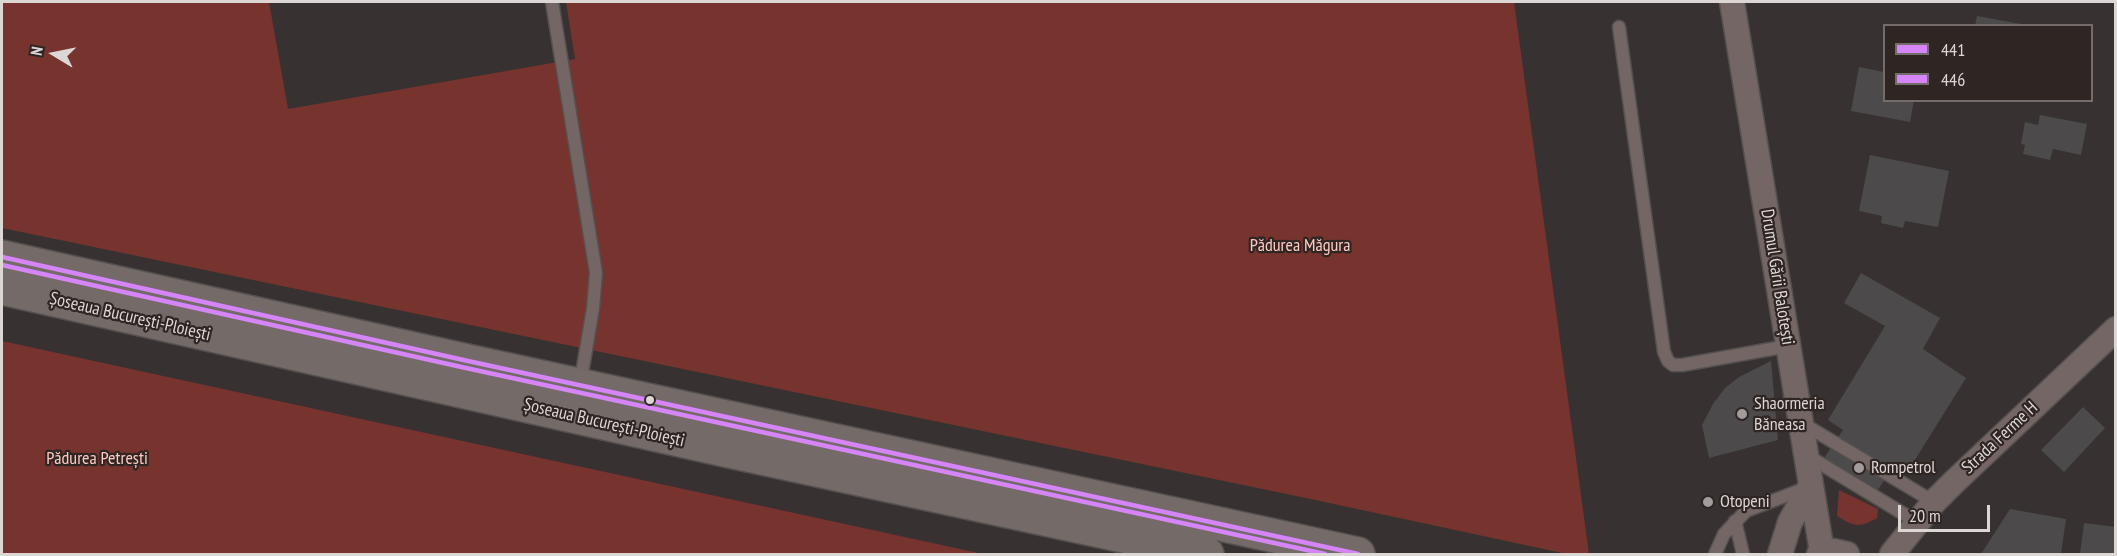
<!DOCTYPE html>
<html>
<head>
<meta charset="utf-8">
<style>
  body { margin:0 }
  #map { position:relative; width:2117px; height:556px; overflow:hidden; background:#373231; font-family:"PT Sans Narrow",sans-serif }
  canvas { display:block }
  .frame { position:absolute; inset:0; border:3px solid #dcd6d5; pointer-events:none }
  .legend { position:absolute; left:1883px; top:24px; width:210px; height:78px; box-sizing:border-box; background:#2f2624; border:2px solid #746c6b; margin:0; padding:8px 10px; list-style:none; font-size:18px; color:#dcd6d5 }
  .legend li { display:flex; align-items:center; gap:12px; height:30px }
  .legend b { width:30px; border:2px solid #746c6b }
  .north { position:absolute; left:24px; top:24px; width:60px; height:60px; -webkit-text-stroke:4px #2f2624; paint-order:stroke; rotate:280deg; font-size:16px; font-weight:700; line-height:24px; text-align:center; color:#dcd6d5 }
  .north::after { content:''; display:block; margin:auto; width:21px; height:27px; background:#dcd6d5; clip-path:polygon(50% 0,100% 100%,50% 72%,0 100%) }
  .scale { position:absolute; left:1898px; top:505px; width:92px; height:27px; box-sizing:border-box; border:3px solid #dcd6d5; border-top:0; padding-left:8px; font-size:18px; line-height:21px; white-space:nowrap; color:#dcd6d5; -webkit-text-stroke:4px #2f2624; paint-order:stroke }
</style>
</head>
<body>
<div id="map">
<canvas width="2117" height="556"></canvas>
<div class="frame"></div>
<ul class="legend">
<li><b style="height:8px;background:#d685f9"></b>441</li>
<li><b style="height:8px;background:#d685f9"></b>446</li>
</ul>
<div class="north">N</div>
<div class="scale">20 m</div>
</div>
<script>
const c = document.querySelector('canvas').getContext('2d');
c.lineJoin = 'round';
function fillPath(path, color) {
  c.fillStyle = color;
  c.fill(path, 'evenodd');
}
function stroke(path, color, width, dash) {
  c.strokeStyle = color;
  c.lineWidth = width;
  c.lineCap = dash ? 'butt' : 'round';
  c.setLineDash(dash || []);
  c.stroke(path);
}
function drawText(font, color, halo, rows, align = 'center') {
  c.font = font + ' "PT Sans Narrow",sans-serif';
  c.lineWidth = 4.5;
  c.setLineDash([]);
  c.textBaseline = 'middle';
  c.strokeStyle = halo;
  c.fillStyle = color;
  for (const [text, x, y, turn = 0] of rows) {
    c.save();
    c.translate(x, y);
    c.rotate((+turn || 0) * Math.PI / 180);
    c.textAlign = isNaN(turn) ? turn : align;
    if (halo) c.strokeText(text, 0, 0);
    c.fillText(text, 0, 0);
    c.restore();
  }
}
const green = new Path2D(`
  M2,2H269L288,109L575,59L566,2H1514L1589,554H1567L1306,498L2,228Z
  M2,341L983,554H2Z
  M1839,490L1878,509L1877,518C1859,528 1855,527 1837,516Z`);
const building = new Path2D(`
  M1977,16L2021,24V26H1975Z
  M1859,67L1884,72V100H1914L1910,122L1851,111Z
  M2040,115L2087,124L2081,155L2053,149L2050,160L2023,154L2025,145L2021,144L2025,122L2038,125Z
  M1870,155L1949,171L1938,227L1905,221L1903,228L1881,223L1882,216L1859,211Z
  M1861,273L1940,318L1923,349L1966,378L1908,471L1894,464L1878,490L1860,489L1839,478L1824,458L1843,430L1828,420L1885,326L1844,303Z
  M1771,361L1778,440L1709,458L1702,425L1713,404L1725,388L1739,377Z
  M2083,407L2105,428L2064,472L2041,450Z
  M2010,509L2066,519L2061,554H1981Z
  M2084,523L2116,527V554H2080Z`);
const service = new Path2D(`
  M552,2L596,273L593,308L580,385
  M1619,27L1664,352L1668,361L1673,365H1682L1788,346
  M1800,422L1934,502
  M1808,456L1917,522
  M1735,521L1743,554
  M1715,554L1724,534L1746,511L1806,488`);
const minor = new Path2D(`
  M1732,2L1822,552
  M1780,554L1790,522L1810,487
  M1819,554L1822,552L1833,551L1847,554
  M1892,554L1934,502L1953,483L2116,329`);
const trunk = new Path2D(`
  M2,257L468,361L1358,554
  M2,288L724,450L1207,554`);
const bus1 = new Path2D(`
  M2,257L468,361L1358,554`);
const bus2 = new Path2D(`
  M2,265L466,368L1325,554`);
const markers = [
  [650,400,5,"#dcd6d5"],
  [1742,414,6,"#a29d9c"],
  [1859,468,6,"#a29d9c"],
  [1708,502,6,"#a29d9c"]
];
const parkNames = [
  ["Pădurea Măgura",1300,246],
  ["Pădurea Petrești",97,459]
];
const streetNames = [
  ["Drumul Gării Balotești",1777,277,81],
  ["Șoseaua București-Ploiești",130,317,13],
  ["Șoseaua București-Ploiești",604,423,13],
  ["Strada Ferme H",2000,438,-43]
];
const poiNames = [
  ["Shaormeria",1754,404],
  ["Băneasa",1754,425],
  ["Rompetrol",1871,468],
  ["Otopeni",1720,502]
];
fillPath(green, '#77332d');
fillPath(building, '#4c4a4a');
stroke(service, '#54504f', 15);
stroke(minor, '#54504f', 27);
stroke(trunk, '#54504f', 36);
stroke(service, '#736664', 12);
stroke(minor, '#736664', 24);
stroke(trunk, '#746a68', 33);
stroke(bus1, '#d685f9', 4.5);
stroke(bus2, '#d685f9', 4.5);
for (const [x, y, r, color] of markers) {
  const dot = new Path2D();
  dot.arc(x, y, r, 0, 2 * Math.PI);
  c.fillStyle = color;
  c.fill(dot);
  stroke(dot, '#2f2624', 2);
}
drawText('18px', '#ffc8c1', '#2f2624', parkNames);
drawText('18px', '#dcd6d5', '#2f2624', streetNames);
drawText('18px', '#dcd6d5', '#2f2624', poiNames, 'left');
</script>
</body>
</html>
